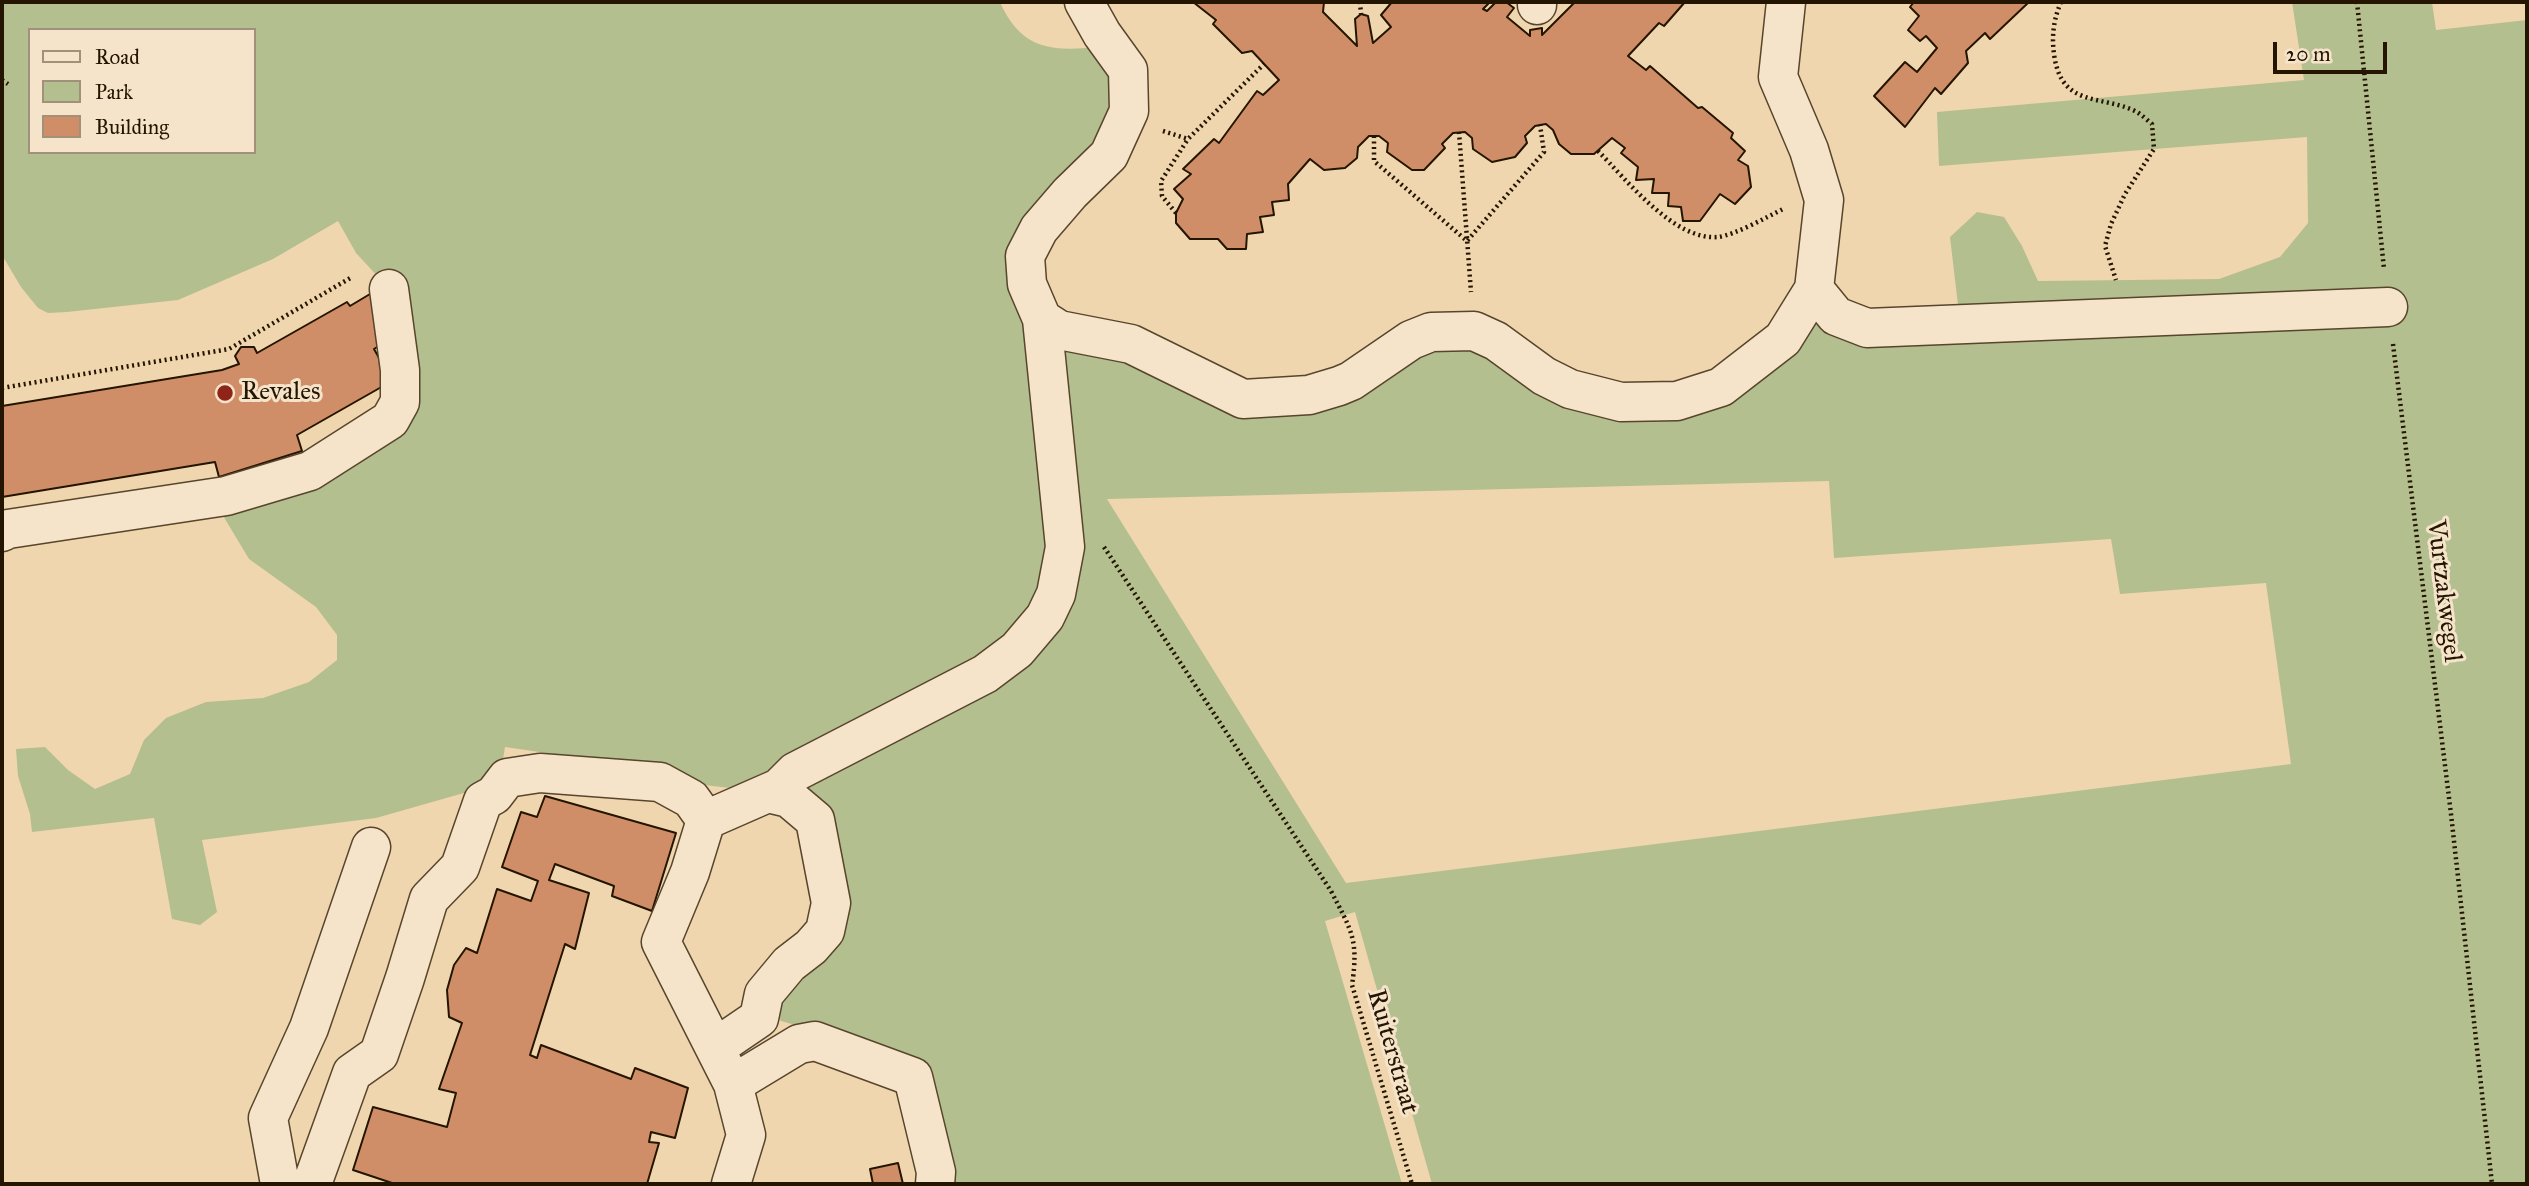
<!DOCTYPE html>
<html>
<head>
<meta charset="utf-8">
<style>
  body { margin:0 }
  #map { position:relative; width:2529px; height:1186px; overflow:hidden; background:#f0d6ae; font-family:"IM FELL Great Primer",serif }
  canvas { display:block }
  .frame { position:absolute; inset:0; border:4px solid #241501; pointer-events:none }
  .legend { position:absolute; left:28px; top:28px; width:228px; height:126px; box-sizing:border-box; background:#f5e4ca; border:2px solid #a1917a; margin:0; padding:9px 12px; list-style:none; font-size:21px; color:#241501 }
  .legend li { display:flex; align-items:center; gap:14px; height:35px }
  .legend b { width:35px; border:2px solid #a1917a }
  .scale { position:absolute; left:2273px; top:42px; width:114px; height:32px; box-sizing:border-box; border:4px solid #241501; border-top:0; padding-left:9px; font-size:21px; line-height:24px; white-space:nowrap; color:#241501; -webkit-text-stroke:5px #f5e4ca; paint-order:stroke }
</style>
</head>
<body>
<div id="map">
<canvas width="2529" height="1186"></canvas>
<div class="frame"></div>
<ul class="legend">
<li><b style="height:9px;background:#f5e4ca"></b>Road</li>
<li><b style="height:19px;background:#b4bf8f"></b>Park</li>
<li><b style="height:19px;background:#d08e68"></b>Building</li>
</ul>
<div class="scale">20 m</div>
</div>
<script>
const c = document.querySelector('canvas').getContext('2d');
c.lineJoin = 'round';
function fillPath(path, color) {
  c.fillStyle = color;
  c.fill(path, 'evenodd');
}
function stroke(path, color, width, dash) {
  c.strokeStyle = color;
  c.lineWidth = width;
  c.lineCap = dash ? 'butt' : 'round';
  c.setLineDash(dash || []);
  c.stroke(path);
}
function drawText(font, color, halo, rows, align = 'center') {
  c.font = font + ' "IM FELL Great Primer",serif';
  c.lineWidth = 6;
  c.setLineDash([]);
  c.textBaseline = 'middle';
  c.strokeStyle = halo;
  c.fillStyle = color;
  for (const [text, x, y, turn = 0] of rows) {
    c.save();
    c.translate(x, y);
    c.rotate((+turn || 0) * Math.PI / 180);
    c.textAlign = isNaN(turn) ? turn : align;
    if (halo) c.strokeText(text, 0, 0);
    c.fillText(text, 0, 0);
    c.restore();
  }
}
const green = new Path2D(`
  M2,2H1000C1022,52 1055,52 1104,46L1113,60L1111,121L1044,197L1035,331L1058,553L1019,636L843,736L730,788L704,785L677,772L505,747L499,783L376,818L202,840L217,912L200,925L172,919L154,818L32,832L30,814L18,776L16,749L45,747L68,770L95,789L130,774L144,740L166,718L206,702L263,698L309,682L337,660V635L316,607L249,559L222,514L403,432L381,280L356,253L338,221L273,259L178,300L67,312L48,313L38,308L21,287L2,255ZM30,30H254V152H30Z
  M2292,2H2432L2436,30L2527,20V1184H1432L1355,912L1325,921L1402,1184H945L930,1102L837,1037L781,1021L772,1008L817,948L797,780L1047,630L1060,336L1234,403L1439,338L1638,412L1820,312L1958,305L1950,237L1977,212L2004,217L2022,246L2038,281L2219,279L2280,257L2308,223L2307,137L1939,166L1937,112L2304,80ZM1829,481L1834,558L2111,539L2120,594L2266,583L2291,764L1346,883L1107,499Z`);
const building = new Path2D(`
  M1193,2H1324L1323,12L1357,46L1355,19L1361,14L1368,16L1373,43L1391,27L1381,15L1392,2H1490L1483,9L1487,11L1496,2H1506L1514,8L1507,17L1530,36V30L1542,28V35L1575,2H1685L1664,26L1659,23L1628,56L1646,70L1650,66L1698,108L1702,107L1733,133L1731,138L1745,151L1738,160L1748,166L1751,187L1735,204L1720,194L1700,221H1683L1681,207L1668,206L1669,193H1652L1654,179L1636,180L1638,167L1621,153L1625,148L1612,138L1594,154H1571L1559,144L1553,130L1546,124L1540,125L1535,126L1525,136L1527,143L1515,157L1492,162L1473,149L1472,138L1465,132L1453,133L1442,144L1445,148L1424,170H1412L1387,152L1388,143L1379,136H1369L1358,147L1357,158L1345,168L1324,170L1310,159L1288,184L1289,200L1272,202L1274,215L1260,217L1263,232L1247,234L1246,249H1227L1218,239H1190L1176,223V213L1183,199L1174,189L1191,174L1183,169L1214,139L1219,143L1257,91L1263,95L1279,80L1252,51L1242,53L1213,24L1216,20Z
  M1914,2H2029L1990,39L1985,33L1966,51L1968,63L1941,94L1935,88L1905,127L1874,96L1905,62L1917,72L1937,48L1926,36L1920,41L1908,30L1919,16L1910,7Z
  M375,291L382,344L374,349L392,381L297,435L302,451L219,477L215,462L2,497V406L222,370L239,364L235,356L241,347H254L257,353L347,302L350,306Z
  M545,796L676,833L652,911L612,896L614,886L555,864L549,880L589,893L575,949L565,944L530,1055L537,1058L541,1045L631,1079L635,1068L688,1088L675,1138L651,1132L649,1142L659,1143L647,1184H395L353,1170L373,1107L447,1127L456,1093L439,1089L462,1023L449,1017L447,990L454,965L466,948L477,953L497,889L531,901L538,881L502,867L521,812L537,817Z
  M898,1163L903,1184H873L870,1169Z`);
const path = new Path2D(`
  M1360,2L1361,14
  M2061,2C2053,21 2051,39 2055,60C2064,107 2101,95 2135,111C2141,114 2147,120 2152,124L2154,149L2125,194L2111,224L2105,246L2116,280
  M2357,2L2384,269
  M2,80L8,84
  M1163,131L1188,139L1264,64
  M1459,132L1471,292
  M1374,136V161L1467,241L1544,152L1540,125
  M1598,151C1626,179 1674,241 1718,237C1735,235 1767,217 1783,209
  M1176,213L1162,196L1161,181L1188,139
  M2393,344L2451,814L2492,1184
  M2,388L229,349L352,277
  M1104,547L1331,891C1351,930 1359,939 1352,985L1412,1184`);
const minor = new Path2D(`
  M1537,5V2
  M1814,289L1836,316L1867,328L2388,307
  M1042,319L1059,330L1131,344L1243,399L1309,395L1339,386L1351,381L1411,340L1431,332L1474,331L1496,341L1544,376L1570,389L1621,402L1677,401L1721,387L1783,339L1814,289L1824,200L1809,150L1778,77L1786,2
  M2,532L8,529L226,496L310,471L390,420L400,402V370L389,289
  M706,820L690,872L661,942L733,1084L799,1044L815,1041L913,1077L936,1172L935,1184
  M715,1048L759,1018L764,994L789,964L811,947L825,931L831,903L815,820L789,798L768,793
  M280,1184L268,1118L309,1028L371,847
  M312,1184L352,1073L379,1054L405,978L429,899L460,867L483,801L494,795L507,778L540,773L660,782L691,799L706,820L779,788L795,772L985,674L1017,650L1045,617L1056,594L1065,547L1042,319L1027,284L1025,256L1039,229L1070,193L1109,155L1129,111L1128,70L1102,34L1084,2
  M731,1184L746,1135L733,1084`);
const markers = [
  [225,393,9,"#8f2418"]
];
const poiNames = [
  ["Revales",241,393]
];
const streetNames = [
  ["Vurtzakwegel",2443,591,83],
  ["Ruiterstraat",1392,1052,74]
];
fillPath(green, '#b4bf8f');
fillPath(building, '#d08e68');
stroke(building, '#241501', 2);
stroke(minor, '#57452c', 41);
stroke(path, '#241501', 4.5, [2, 3.5]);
stroke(minor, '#f5e4ca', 38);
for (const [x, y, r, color] of markers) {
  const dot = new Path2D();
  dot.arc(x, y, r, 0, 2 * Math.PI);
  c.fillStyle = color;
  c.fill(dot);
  stroke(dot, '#f5e4ca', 2.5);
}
drawText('26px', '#241501', '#f5e4ca', poiNames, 'left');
drawText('26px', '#241501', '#f5e4ca', streetNames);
</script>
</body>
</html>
